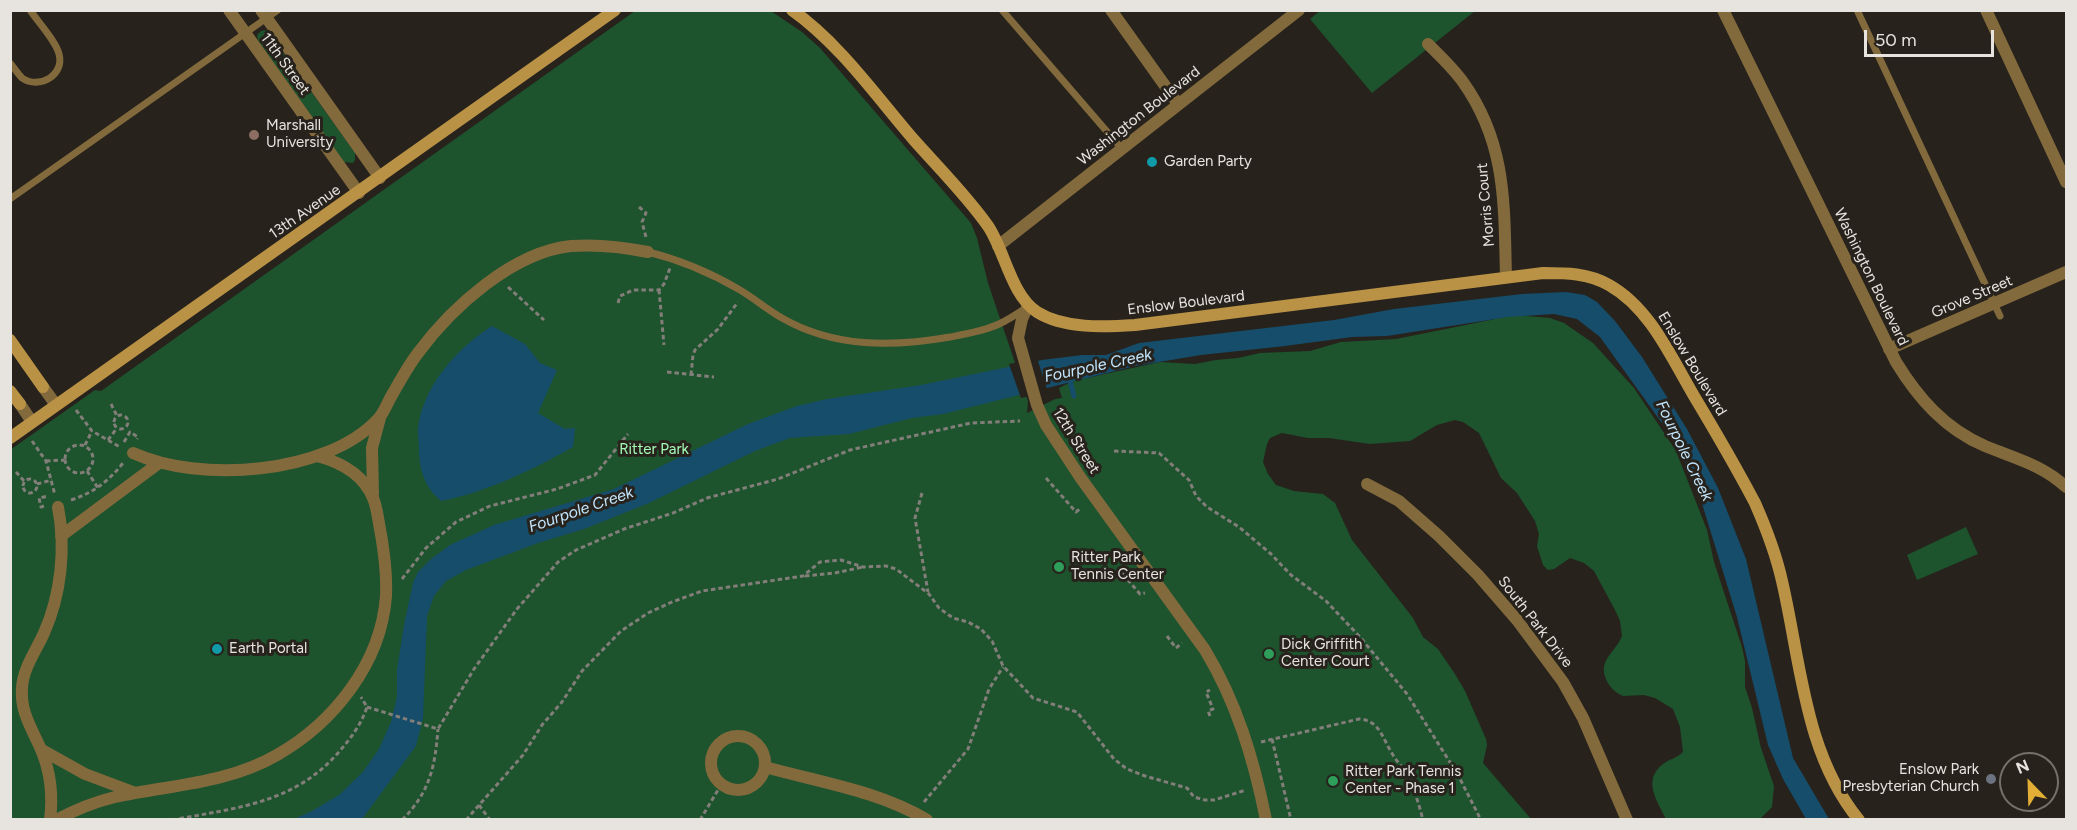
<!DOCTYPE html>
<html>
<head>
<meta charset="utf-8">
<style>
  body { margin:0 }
  #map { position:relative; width:2077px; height:830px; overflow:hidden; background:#27231c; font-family:Figtree,sans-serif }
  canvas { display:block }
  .frame { position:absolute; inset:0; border:12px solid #e7e4e0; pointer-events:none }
  .north { position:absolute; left:1999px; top:752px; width:60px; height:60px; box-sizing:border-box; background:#27231c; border:2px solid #74706a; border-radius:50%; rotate:337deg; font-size:16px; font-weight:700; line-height:24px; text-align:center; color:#e7e4e0 }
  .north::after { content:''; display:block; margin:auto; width:21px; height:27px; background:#e3ae35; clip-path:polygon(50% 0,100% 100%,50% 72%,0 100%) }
  .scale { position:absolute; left:1864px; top:30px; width:130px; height:27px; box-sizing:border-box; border:3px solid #e7e4e0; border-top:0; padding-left:8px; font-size:18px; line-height:21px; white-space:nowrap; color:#e7e4e0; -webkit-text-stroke:4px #27231c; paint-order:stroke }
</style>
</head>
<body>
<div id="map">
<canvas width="2077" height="830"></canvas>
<div class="frame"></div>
<div class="north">N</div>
<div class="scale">50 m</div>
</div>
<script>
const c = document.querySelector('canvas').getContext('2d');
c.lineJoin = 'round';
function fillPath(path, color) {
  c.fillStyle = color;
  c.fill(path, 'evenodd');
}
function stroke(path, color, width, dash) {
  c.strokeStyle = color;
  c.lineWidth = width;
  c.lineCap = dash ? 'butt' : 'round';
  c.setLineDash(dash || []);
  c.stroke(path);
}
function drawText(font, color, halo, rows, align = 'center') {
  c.font = font + ' Figtree,sans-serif';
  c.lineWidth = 6;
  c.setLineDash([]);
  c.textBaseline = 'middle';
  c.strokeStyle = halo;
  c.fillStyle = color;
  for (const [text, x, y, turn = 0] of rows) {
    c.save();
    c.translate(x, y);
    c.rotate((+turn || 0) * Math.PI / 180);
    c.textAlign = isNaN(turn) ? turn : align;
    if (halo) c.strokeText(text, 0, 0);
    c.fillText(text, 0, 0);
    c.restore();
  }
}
const green = new Path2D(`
  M1321,10L1475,11L1372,93L1310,19Z
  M635,11H771L802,32L820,48L971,223L977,238L988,283L1028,401L1027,413L1055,399L1062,398L1059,388L1073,381L1160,362L1195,364L1216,360L1238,358L1260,353L1310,351L1341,342L1396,339L1515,315L1550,318L1564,323L1593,343L1634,388L1676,451L1707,530L1714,562L1742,647L1745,661V687L1752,708L1761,748L1774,786L1772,807L1760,819H1666C1657,801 1642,780 1663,764C1670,759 1677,758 1683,752L1680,727L1673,709L1655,698L1644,695L1623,696C1616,693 1609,687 1606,679C1598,660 1615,653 1622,636L1620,621L1615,610L1594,571L1584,563L1570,558L1554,569L1548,570L1543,565L1537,546L1539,534L1535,521L1517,493L1501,478L1479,433L1463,422L1455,420L1437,425L1410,441L1370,444L1329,438H1308L1282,433L1270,438L1267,444L1263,462L1268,474L1276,485L1294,491L1323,494L1335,503L1352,540L1413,618L1423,637L1438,649L1455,674L1465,691L1486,739L1487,745L1483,763L1531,819H11L10,450L95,390L101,391Z
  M267,30L355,153V160L353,163L344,162L258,41L257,35L261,31Z
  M1966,527L1978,554L1917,580L1907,555Z`);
const water = new Path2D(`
  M1566,292L1585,295L1597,302L1615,321L1642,357L1687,429L1718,488L1746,559L1793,758L1829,819H1806L1783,779L1768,745L1737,617L1695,481L1669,433L1600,337L1577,319L1554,314L1508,317L1387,336L1352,337L1285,346L1201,355L1135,366L943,414L912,418L849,434L790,438L755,451L649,503L584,529L538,543L466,570L446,581L434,596L427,616L423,718L416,746L362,819L292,820L312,811L339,795L363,772L379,749L391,722L397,697V670L404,625L413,583L418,572L431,559L450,545L494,525L614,489L748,424L797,406L827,399L921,385L1042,360L1082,355H1106L1139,343L1334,320L1394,309L1522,294Z
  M492,326L525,344L540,363L557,370L538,413L565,429L575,428L573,447C532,470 487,492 441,501C425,487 420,472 419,452C419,444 418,436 418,429C422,387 458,347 492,326Z`);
const pier = new Path2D(`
  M1037,358L1048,392L1021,398L1009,364Z`);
const stream = new Path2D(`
  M1069,377L1074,396`);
const path = new Path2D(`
  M639,207L646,213L642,222L646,237
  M508,287L544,320
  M659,290L664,345
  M618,303L620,296L633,290H659L664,284L670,268
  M667,372L714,377
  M691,375L693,355L695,350L718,329L738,302
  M111,404L117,416
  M76,410L92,431L120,447
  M114 422a7 7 0 1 1 14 0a7 7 0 1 1-14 0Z
  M108,440L117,428
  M32,441L46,461L55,495
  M124,442L130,432L138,437L137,439
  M65 459a14 14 0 1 1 28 0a14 14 0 1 1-28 0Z
  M85,445L92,431
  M1114,451L1159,453L1189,480L1196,496L1207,507L1239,527L1271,554L1291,575L1326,601L1360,637L1407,694L1458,775L1481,820
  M46,461L64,460
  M87,471L98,488
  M16,472L24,481
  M1046,478L1076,512L1081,508
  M23 486a7 7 0 1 1 14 0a7 7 0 1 1-14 0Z
  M37,484L52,480
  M922,493L915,518L928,592
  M71,500C93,493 109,481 123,463
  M44,506L41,507L39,498L48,496
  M805,576L835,573L863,567
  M402,579L426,548L456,522L490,506L557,489L595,475L628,434
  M1117,579L1123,574L1140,594L1145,593
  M1167,636L1176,648L1182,643
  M367,707L438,729L474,669L517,609L558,562L576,550L624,529L673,513L707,498L778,479L850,450L971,423L1020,421
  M1210,716L1208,711L1213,709L1206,692L1210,690
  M1272,739L1291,820
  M1261,742L1359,719C1380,720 1383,740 1393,755C1397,762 1403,767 1407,774C1414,789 1419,804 1423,820
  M924,802L968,749L989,689L1003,667
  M479,805L490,820
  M172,820C235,808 293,804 338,753C351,738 361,725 367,707L361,697
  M402,820C430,792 435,767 438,729
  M466,820L523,755L542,725L562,702L582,671L621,631L648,613L672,602L702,591L803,576L820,562L841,560L863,567L886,566L896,569L929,594L939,608L953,618L968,622L981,629L992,641L1003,666L1033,698L1077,712L1114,759L1127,769L1145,776L1187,788L1194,797L1205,800H1214L1246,790
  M700,820L721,785`);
const lane = new Path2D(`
  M1002,10L1122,149
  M1857,10L2000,316
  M10,63C14,68 18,74 22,78C39,90 65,75 59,54C56,41 38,22 30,10
  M10,199L278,10
  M648,252C681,260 711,273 740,290C755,299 768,310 782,318C834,348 893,347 950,337C966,334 984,331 999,324C1008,320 1017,314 1026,308`);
const street = new Path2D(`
  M229,10L359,193
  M261,10L380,178
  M1111,10L1178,104
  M1723,10L1896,362C1918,398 1945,429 1985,446C2014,458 2043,465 2066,487
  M1986,10L2066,182
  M1428,44C1440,56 1453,68 1463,82C1507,144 1504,205 1506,277
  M998,246L1299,10
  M1028,306L1022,319L1018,338L1037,405L1046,425L1080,477L1205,650C1237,703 1254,760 1266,820
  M1889,349L2066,272
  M43,387L56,405
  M20,404L32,422
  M133,453C199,483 326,475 378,419C384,413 387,403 392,395C400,381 408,366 418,353C452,307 513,252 571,246C597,244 623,247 648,252
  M1367,484L1399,501L1439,536L1478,575L1517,620L1563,682L1583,718L1627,820
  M373,494L372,448L380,418
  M61,536L159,463
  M711 763a27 27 0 1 1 54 0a27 27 0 1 1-54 0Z
  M42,750L85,774L133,792
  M765,767C819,782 879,791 927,820
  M50,820C53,796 51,774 42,752C33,730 20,713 22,688C23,668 36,651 44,633C61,595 66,548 58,507
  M56,820C75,810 94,802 115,797C169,785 227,784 277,755C333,723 381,664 386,596C387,574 384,551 380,529C378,519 377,507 373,498C363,474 340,462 317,456`);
const secondary = new Path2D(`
  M792,10C840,44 876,96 914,140C938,167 967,196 988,226C1005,251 1011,295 1037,312C1064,329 1104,327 1135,325L1543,273C1566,273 1588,273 1609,285C1650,308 1671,357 1694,396C1715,431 1736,467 1755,503C1766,528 1776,554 1782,581C1801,662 1804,753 1859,820
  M10,340L43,387
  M10,391L20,404
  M10,438L615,10`);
const markers = [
  [254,135,6,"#8d6e63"],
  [1152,162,6,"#0f9aa8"],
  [1059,567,6,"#2e9e5b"],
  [217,649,6,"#0f9aa8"],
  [1269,654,6,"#2e9e5b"],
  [1991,779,6,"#6b7280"],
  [1333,781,6,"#2e9e5b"]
];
const streetNames = [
  ["11th Street",285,64,54],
  ["Washington Boulevard",1139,116,-38],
  ["Morris Court",1486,205,-95],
  ["13th Avenue",305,212,-35],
  ["Washington Boulevard",1871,277,64],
  ["Grove Street",1972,297,-23],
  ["Enslow Boulevard",1186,303,-7],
  ["Enslow Boulevard",1692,364,59],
  ["12th Street",1076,441,58],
  ["South Park Drive",1535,622,52]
];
const poiNames = [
  ["Marshall",266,126],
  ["University",266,143],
  ["Garden Party",1164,162],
  ["Ritter Park",1071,558],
  ["Tennis Center",1071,575],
  ["Dick Griffith",1281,645],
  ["Center Court",1281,662],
  ["Earth Portal",229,649],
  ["Enslow Park",1979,770,"right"],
  ["Presbyterian Church",1979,787,"right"],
  ["Ritter Park Tennis",1345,772],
  ["Center - Phase 1",1345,789]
];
const parkNames = [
  ["Ritter Park",654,450]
];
const waterNames = [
  ["Fourpole Creek",1098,366,-12],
  ["Fourpole Creek",1684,451,64],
  ["Fourpole Creek",581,510,-19]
];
fillPath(green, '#1d532d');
fillPath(water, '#154d6b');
fillPath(pier, '#27231c');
stroke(stream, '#154d6b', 5);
stroke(path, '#827e79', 3, [4.5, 3]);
stroke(lane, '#836a3d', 7);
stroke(street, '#836a3d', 12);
stroke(secondary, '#ba9246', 12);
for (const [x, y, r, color] of markers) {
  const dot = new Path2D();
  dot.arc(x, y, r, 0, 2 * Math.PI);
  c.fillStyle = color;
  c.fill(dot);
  stroke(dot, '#27231c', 2);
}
drawText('15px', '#e7e4e0', '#27231c', streetNames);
drawText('15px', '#e7e4e0', '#27231c', poiNames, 'left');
drawText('15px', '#a3fab6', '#27231c', parkNames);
drawText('italic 16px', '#c3e7ff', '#27231c', waterNames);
</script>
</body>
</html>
